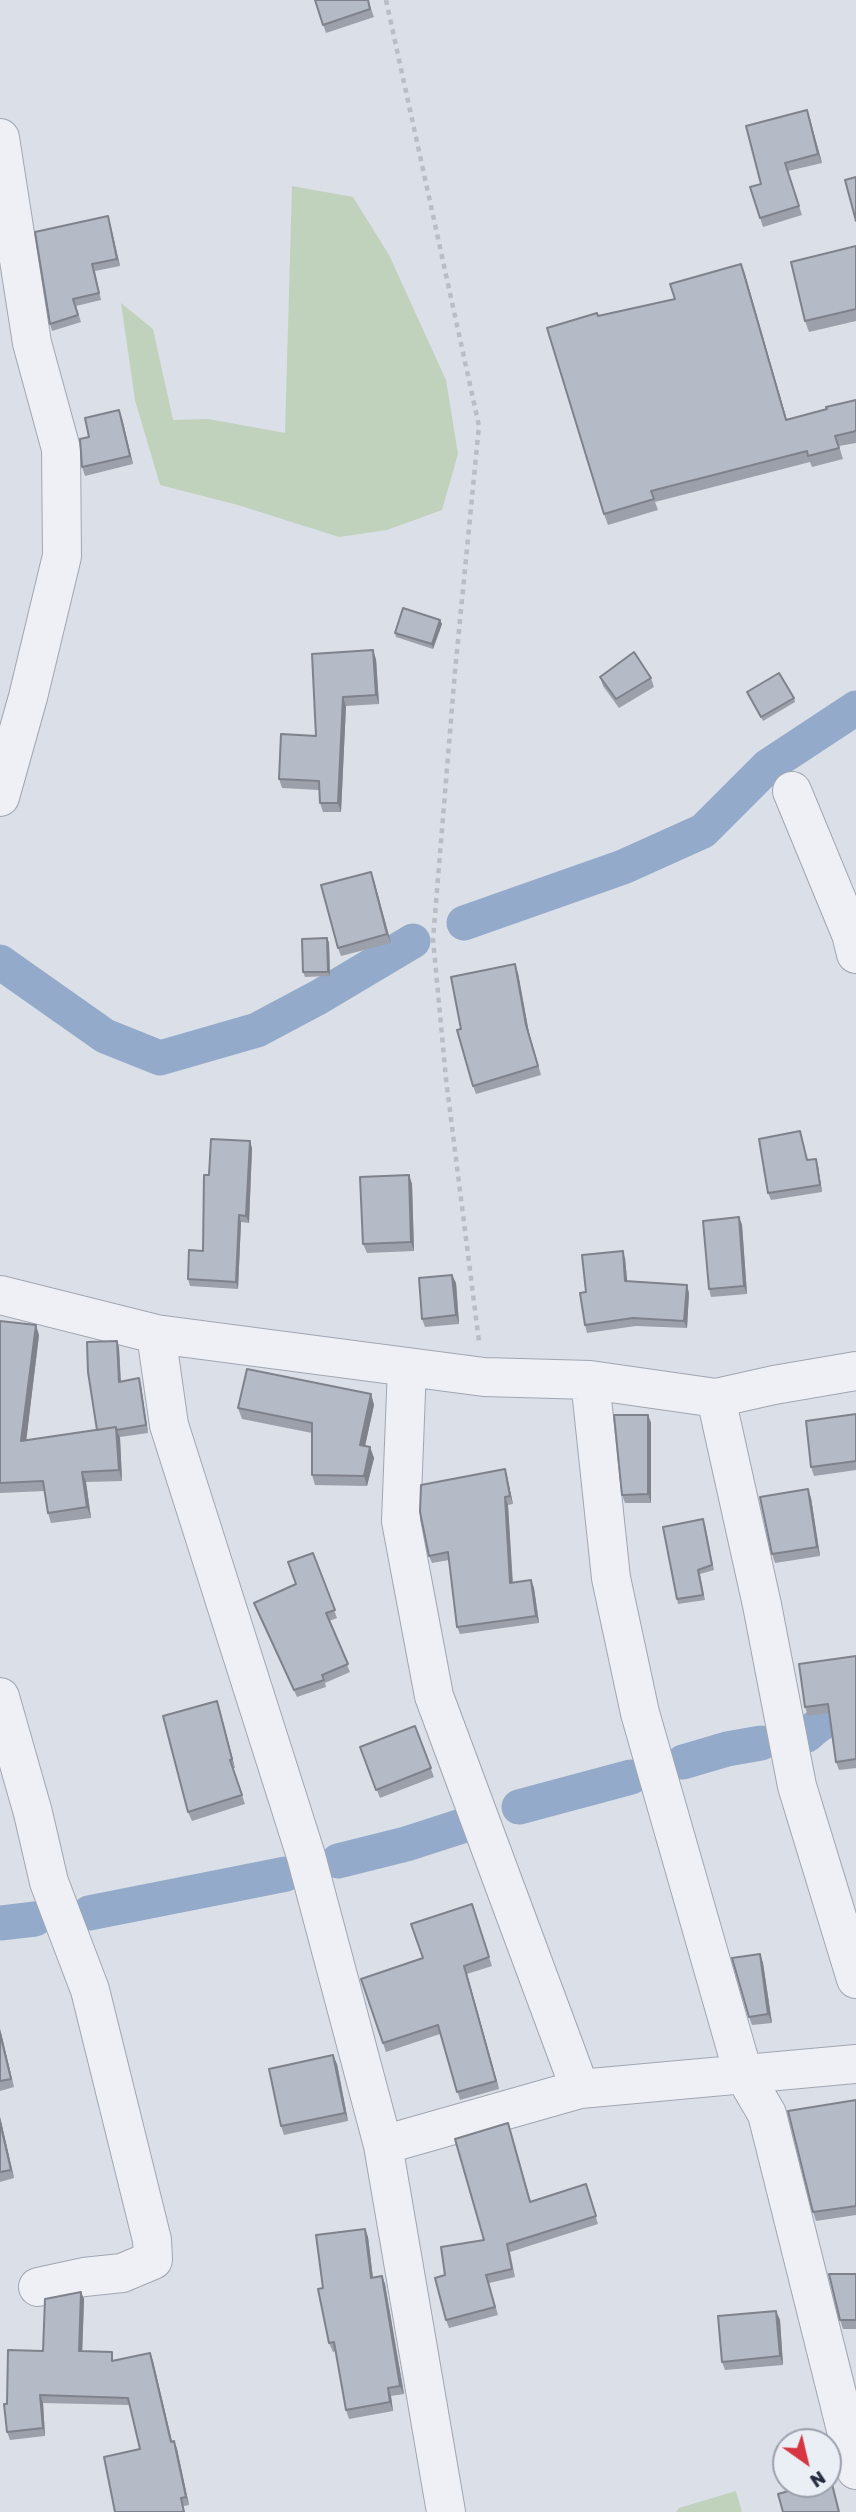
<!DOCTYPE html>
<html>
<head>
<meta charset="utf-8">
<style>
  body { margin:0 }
  #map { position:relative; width:856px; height:2512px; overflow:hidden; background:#dbdfe7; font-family:Rubik,sans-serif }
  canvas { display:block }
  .north { position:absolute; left:772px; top:2428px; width:70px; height:70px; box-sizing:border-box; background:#eaeef5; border:2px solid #9ba0ac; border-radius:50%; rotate:146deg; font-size:19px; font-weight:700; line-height:28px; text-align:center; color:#242c3e }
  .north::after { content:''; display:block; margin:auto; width:24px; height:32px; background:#d73542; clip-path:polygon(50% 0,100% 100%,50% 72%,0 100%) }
</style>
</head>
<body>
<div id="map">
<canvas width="856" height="2512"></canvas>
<div class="north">N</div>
</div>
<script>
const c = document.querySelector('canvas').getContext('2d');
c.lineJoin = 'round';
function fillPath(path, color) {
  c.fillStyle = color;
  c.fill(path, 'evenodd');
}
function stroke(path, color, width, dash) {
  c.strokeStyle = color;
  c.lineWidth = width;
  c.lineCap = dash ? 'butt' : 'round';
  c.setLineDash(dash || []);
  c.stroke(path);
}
const green = new Path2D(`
  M292,186L353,197L389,255L446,380L458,454L442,510L387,530L339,537L238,505L160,485L135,400L121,303L153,329L173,420L208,419L285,433Z
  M736,2491L742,2512H676L679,2508Z`);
const canal = new Path2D(`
  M464,923L623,867L703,831L768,766L856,708
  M0,962L105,1036L160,1058L257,1030L319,997L413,941
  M807,1735C822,1720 835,1715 856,1712
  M683,1762L727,1749L761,1743
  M519,1807L631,1777
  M338,1861L406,1844L468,1824
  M89,1913L286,1874
  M0,1923L35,1919`);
const path = new Path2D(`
  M386,0L479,426L455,671L433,939L446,1079L479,1342`);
const minor = new Path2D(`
  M0,138L32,343L61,449L62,556L28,697L0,797
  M792,791L851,934L856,954
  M0,1295L156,1334L484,1377L590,1380L716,1398L774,1385L856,1371
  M156,1334L169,1425L306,1856L383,2145L446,2512
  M407,1367L401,1521L434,1696L580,2089
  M590,1380L611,1578L640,1713L743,2073L767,2114L856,2470
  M716,1398L762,1605L797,1786L856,1979
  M0,1697L33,1813L49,1882L90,1990L152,2240L153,2260L122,2273L84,2277L38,2287
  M383,2145L580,2089L856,2064`);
const wall = new Path2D(`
  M315,0H368L374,17L326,33Z
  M807,110L822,163L788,171L802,215L763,227L750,187L761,184Z
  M110,223L120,266L95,271L101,300L76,306L81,322L52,331L50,324Z
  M856,246V321L809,332L805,321Z
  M741,264L787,420L856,400V443L839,446L843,459L812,467L810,462L655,502L658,510L608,525L604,514L598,316L675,299Z
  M119,410L133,464L85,476L82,467Z
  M440,620L442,624L433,649L396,637L395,633Z
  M312,654L376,659L379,704L346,706L341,812H323L320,803L319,790L282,788L279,779L316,736Z
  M600,677L651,678L654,687L619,708L603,686Z
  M747,692L794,698L795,702L763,721Z
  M371,872L391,943L341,956L338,948Z
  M327,938L329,943L330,976L305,977L303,972Z
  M518,973L529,1033L541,1075L476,1094L473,1086L461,1029Z
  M800,1131L807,1160L818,1166L822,1192L771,1200L768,1193Z
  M252,1148L249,1223L241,1222L238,1289L190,1286L188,1279L203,1251L209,1175Z
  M409,1175L412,1184L414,1251L367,1253L363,1244Z
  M739,1217L742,1225L747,1294L711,1297L709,1289Z
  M625,1258L627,1281L689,1293L687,1328L636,1326L587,1333L585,1325L586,1292Z
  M452,1275L456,1283L459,1324L425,1327L422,1319Z
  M0,1321L39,1335L26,1440L97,1430L117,1341L119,1348L121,1381L139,1378L141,1386L148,1433L120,1437L122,1481L86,1482L91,1518L51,1523L48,1513L45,1491L0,1493Z
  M371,1394L374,1405L365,1446L370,1447L374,1458L367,1486L315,1485L312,1475V1433L242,1419L238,1408Z
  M856,1414V1470L814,1476L811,1467Z
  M648,1415L651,1423V1503H625L622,1495Z
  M505,1469L507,1476L513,1504L508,1505L513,1583L531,1580L534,1588L539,1623L460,1634L457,1627L449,1560L432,1563L429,1556Z
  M808,1489L811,1498L820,1556L775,1563L772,1554Z
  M705,1524L714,1570L700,1574L705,1600L678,1604L677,1599Z
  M313,1553L337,1618L329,1621L350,1672L325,1683L326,1687L297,1697L254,1603L296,1584Z
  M856,1656V1768L839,1770L836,1762L829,1713L808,1716L805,1707Z
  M217,1701L235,1768H233L245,1804L192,1821L188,1812Z
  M415,1726L434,1777L380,1798L360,1747Z
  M472,1904L492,1966L467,1974L499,2089L460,2100L440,2034L386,2052L361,1979L423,1958Z
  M760,1954L763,1963L772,2023L752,2025L749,2017Z
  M0,2029L14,2087L0,2091Z
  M337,2064L348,2121L284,2135L281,2126Z
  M856,2100V2215L816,2221L813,2212Z
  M0,2117L14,2178L0,2182Z
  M511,2131L531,2202L586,2184L598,2224L510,2252L515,2277L489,2283L498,2315L449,2328L446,2320L445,2275L484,2240Z
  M365,2229L368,2237L373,2278L382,2276L385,2284L404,2394L391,2396L393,2411L349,2419L346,2410L336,2351L333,2352L329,2343L323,2288Z
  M856,2274V2329H843L840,2320Z
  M81,2292L84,2299L82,2352L115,2361H153L172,2442L174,2441L177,2449L189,2505L184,2506L140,2449L130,2405L43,2403L45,2436L10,2440L7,2432V2404L43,2351Z
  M776,2311L780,2320L783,2365L725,2370L722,2362Z`);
const shadedWall = new Path2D(`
  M807,110L810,119L822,163L818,154Z
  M108,216L110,223L120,266L117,259Z
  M741,264L745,274L790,431L786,420Z
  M119,410L122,418L133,464L130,456Z
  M440,620L442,624L433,649L432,644Z
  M373,650L376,659L379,704L376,695Z
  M343,697L346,706L341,812L338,803Z
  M371,872L374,880L391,943L387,934Z
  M327,938L329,943L330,976L328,972Z
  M515,964L518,973L529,1033L541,1075L526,1025Z
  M250,1141L252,1148L249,1223L246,1216Z
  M816,1159L818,1166L822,1192L820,1185Z
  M409,1175L412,1184L414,1251L411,1242Z
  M239,1215L241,1222L238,1289L236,1282Z
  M739,1217L742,1225L747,1294L744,1286Z
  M623,1251L625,1258L628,1289L625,1281Z
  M452,1275L456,1283L459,1324L456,1315Z
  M687,1285L689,1293L687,1328L684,1321Z
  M36,1325L39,1335L25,1451L21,1441Z
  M117,1341L119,1348L121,1389L119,1382Z
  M139,1378L141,1386L148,1433L146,1425Z
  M371,1394L374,1405L363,1455L360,1445Z
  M648,1415L651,1423V1503L648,1494Z
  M116,1427L120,1438L122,1481L119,1470Z
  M370,1447L374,1458L367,1486L364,1476Z
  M505,1469L507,1476L513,1504L510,1496Z
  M82,1472L86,1482L91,1518L87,1507Z
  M808,1489L811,1498L820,1556L817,1547Z
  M505,1497L508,1505L513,1591L510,1583Z
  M531,1580L534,1588L539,1623L536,1616Z
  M217,1701L220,1710L235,1768L232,1759Z
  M760,1954L763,1963L772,2023L768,2014Z
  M464,1966L467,1974L499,2089L496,2081Z
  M0,2029L14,2087L0,2033Z
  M333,2055L337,2064L348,2121L345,2113Z
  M0,2117L14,2178L11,2170L0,2122Z
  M365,2229L368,2237L374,2287L371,2278Z
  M382,2276L385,2284L404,2394L400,2386Z
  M81,2292L84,2299L82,2359L79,2351Z
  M776,2311L780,2320L783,2365L780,2356Z
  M150,2353L153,2361L174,2450L171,2442Z
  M388,2388L391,2396L393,2411L390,2402Z
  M40,2395L43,2403L45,2436L43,2428Z
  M174,2441L177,2449L189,2505L186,2497Z`);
const building = new Path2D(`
  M315,0H368L370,9L323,25Z
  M807,110L818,154L785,163L799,206L760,218L750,187L761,184L746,126Z
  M856,177V221L845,180Z
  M108,216L117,259L92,264L99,293L73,299L78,315L50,324L35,232Z
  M856,246V309L805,321L791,262Z
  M741,264L786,420L827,409L826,407L856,400V431L835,436L839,448L808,456L807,451L651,491L654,499L604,514L547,328L597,313L598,316L675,299L670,284Z
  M119,410L130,456L82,467L80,439L89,437L85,418Z
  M403,608L440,620L432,644L395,633Z
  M373,650L376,695L343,697L338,803H320L319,781L279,779L281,734L316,736L312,654Z
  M634,652L651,678L616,699L600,677Z
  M779,673L794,698L761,717L747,692Z
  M371,872L387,934L338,948L321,885Z
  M327,938L328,972H303L302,939Z
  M515,964L526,1025L538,1066L473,1086L457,1030L461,1029L451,977Z
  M800,1131L807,1160L816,1159L820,1185L768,1193L759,1139Z
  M211,1139L250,1141L246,1216L239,1215L236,1282L188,1279L189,1250L203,1251L204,1175H209Z
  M409,1175L411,1242L363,1244L360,1177Z
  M739,1217L744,1286L709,1289L703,1221Z
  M623,1251L625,1281L687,1285L684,1321L633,1318L585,1325L580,1293L586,1292L582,1255Z
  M452,1275L456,1315L422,1319L419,1278Z
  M0,1321L36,1325L21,1441L116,1427L119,1470L82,1472L87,1507L48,1513L43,1481L0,1483Z
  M117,1341L119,1382L139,1378L146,1425L116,1430V1427L97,1430L88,1372L87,1342Z
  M247,1369L371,1394L360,1445L370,1447L364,1476L312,1475V1423L238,1408Z
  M856,1414V1461L811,1467L806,1421Z
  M614,1415H648V1494L622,1495Z
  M505,1469L510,1496L505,1497L510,1583L531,1580L536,1616L457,1627L448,1552L429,1556L420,1512L421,1485Z
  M808,1489L817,1547L772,1554L760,1497Z
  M703,1519L712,1565L698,1570L703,1595L677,1599L663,1527Z
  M313,1553L335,1610L326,1613L348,1664L322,1675L324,1680L294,1690L254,1603L296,1584L288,1562Z
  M856,1656V1759L836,1762L828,1704L805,1707L799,1664Z
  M217,1701L232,1759L230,1760L242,1795L188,1812L163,1716Z
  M415,1726L431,1768L376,1790L360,1747Z
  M472,1904L489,1957L464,1966L496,2081L457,2092L438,2025L383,2043L361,1979L423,1958L411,1924Z
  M760,1954L768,2014L749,2017L732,1958Z
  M0,2033L11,2079L0,2081Z
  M333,2055L345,2113L281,2126L269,2069Z
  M856,2100V2206L813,2212L788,2111Z
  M0,2122L11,2170L0,2172Z
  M508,2123L530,2202L586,2184L596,2216L507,2244L512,2269L486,2275L495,2307L446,2320L435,2278L445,2275L441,2247L484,2240L455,2139Z
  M365,2229L371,2278L382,2276L400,2386L388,2388L390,2402L346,2410L334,2342L329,2343L318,2289L323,2288L316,2235Z
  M829,2274H856V2320H840Z
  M81,2292L79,2351L112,2352V2361L150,2353L171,2442L174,2441L186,2497L181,2498L184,2512H115L104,2457L140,2449L128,2398L40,2395L43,2428L7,2432L4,2404H7L8,2350L43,2351L45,2299Z
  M776,2311L780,2356L722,2362L718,2316Z
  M828,2480H831L839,2512H783L778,2494L814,2484H828Z`);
fillPath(green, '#c0d1bc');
stroke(canal, '#93aaca', 35);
stroke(minor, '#a0a6b1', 40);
stroke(path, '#b9bdc5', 4.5, [5, 5]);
stroke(minor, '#eef0f5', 38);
fillPath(wall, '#9ca0ab');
fillPath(shadedWall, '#7f828b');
fillPath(building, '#b5bac7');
stroke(building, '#7f828b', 2);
</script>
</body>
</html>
